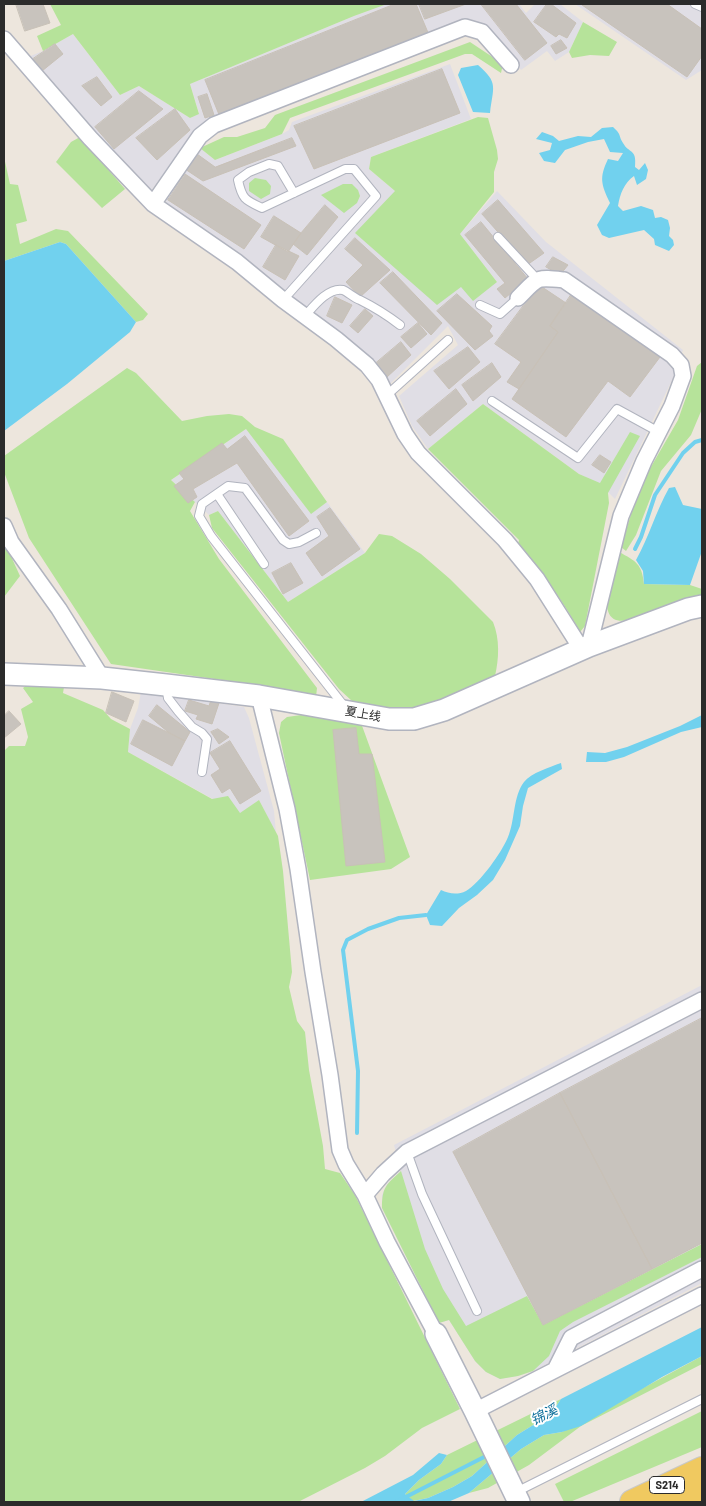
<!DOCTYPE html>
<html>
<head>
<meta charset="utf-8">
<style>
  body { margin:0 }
  #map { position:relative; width:706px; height:1506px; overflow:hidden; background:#ede6dd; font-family:Barlow,sans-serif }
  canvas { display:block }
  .frame { position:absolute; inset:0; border:5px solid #2b2b2b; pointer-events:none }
</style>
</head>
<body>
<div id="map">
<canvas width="706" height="1506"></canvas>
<div class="frame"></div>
</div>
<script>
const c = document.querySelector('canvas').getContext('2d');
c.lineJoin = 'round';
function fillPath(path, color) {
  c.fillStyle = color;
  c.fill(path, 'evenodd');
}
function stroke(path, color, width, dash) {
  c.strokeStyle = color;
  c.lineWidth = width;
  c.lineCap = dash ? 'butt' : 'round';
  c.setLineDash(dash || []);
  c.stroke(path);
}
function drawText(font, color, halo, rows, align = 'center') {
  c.font = font + ' Barlow,"Noto Sans SC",sans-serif';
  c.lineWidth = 4;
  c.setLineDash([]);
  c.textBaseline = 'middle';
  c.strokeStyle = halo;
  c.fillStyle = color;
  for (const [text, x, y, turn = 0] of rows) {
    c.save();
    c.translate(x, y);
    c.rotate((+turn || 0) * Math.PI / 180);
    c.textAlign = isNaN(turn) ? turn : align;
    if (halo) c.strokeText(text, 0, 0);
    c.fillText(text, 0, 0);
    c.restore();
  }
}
const industrial = new Path2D(`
  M387,4H519L526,13L535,4H560L583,22L569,52L555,61L547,51L521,70L490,30L476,22H458L192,136L150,192L28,57L43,51L73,34L120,95L139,86L190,118L199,113L190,84L354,16Z
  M575,4H702V70L686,80Z
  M450,64L471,119L371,157L369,169L395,191L461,287L497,282L460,234L497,191L546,242L683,350L672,380L615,499L600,484L579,474L483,404L428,449L412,426L399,396L458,345L448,326L390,384L359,349L291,300L167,204L165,196L200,148L215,160L282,134L289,130L292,122Z
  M246,429L311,513L327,502L365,553L288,602L218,511L209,515L171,480Z
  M141,692L244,707L249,718L274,811L276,833L259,800L240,814L128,752L130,729L138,708Z
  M702,985V1283L533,1371L518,1376L500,1379L486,1372L475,1361L449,1320L439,1323L382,1208V1195L387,1184L401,1171L394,1145Z`);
const green = new Path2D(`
  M50,4H387L354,16L190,84L199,114L190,118L139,86L120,95L73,34L43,51L37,36L61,25Z
  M583,22L617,42L609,56L590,55L572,58L569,52Z
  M470,42L503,64L501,73L472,54H465L290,118L282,134L215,160L200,148L224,137H237L265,128L275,115Z
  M478,117L488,118L497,150L498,159L494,172V192L460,234L497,282L473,301L461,287L437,305L355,233L395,191L369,169L371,157Z
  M80,137L125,189L102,208L56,162L71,142Z
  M4,157L10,184L18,185L27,221L16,224L20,244L56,229L68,231L148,314L143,320L136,322L66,244L60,242L4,261Z
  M255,178L266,180L271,186L270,194L261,199L249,191V183Z
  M343,184H352L358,190L360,196L357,203L344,213L321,195Z
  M702,362V409L691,435L661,471L636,535L626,551L621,547L635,501L648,472L678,420L697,366Z
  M127,368L136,373L182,421L207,416L229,414L242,416L255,427L283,439L327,502L311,514L246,429L171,480L195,502L190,511L219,559L317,688L316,697L256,685L111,664L29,538L4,472V456Z
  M483,404L579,474L600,483L630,432L640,436L608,493L609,503L585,626L580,632C563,600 541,572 518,544L519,540L428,449Z
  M218,511L288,602L365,553L379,534L392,536L421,554L450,579L493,622C500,639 499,659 495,676L419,710L360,706L352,701L339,689L212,528L209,515Z
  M4,541L20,576L4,597Z
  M619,552C636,561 642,564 644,584L690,585L702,589V599L674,605L628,620C620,622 611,621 608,611C605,602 616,563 619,552Z
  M29,683L64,687L63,693L103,710L111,719L130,729L128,752L212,799L228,796L240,813L259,800L278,836L283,871L292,972L289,987L297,1021L305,1032L309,1070L323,1146L325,1169L340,1173L355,1195L460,1409L422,1428L385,1456L365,1468L298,1502H4V751L9,746H25L28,737L21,709L33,702L23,688Z
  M301,715L361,723L410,857L391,869L310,880L279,733L281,722L287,717Z
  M401,1171L425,1249L443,1289L466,1326L527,1296L543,1325L702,1244V1257L573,1322L560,1331L549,1356L533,1371L518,1376L500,1379L486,1372L475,1361L449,1320L439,1323L382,1208C382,1187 386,1185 401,1171Z
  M702,1356V1364L581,1426L529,1465L488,1488L469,1493L521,1449L544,1435L562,1432Z
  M561,1399L551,1414L517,1435L472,1476L453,1487L428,1498L413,1501L405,1494L419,1480L441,1464L447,1455Z
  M702,1411V1447L570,1502H564L555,1484Z`);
const water = new Path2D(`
  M478,65C499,83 493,87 490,113L473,112L458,75L461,68Z
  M613,127C622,135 618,135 623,143C629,154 637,148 635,167L639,170L645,163L648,170L646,179L637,185L634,176C624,183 620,194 618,206L623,211L641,206L653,210L655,218L661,217L668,220L670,228L669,236L673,240L674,245L669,251L655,245L654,239L644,230L609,238L602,235L597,225L610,203C601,184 599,178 608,159L618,161L623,153L610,152L604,139L588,142L565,150L555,163L544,161L539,153L550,150L552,143L536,139L542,132L553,136L559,141L578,136L591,137L602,128Z
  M60,242L66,244L136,322L130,332L67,384L4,431V261Z
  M675,487L683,505L702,509V551L690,585L644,584L643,571L636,560C649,537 656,511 669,488Z
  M702,715V727L681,732L624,757L606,762H586L587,752L605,753L627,747L680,726Z
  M561,763L562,769L528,788L523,806L520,826L505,860L493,880L477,895L459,908L442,926L430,925L426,915L441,890C449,894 458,895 466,891C480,883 502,852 508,837C515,821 513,796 524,782C531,773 550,767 561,763Z
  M702,1327V1356L662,1377L581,1426L562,1432L544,1435L521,1449L469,1493L448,1502H361L413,1475L439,1453L447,1455L441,1464L419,1480L405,1494L414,1501L428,1498L453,1487L472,1476L517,1435L551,1414L561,1399Z`);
const stream = new Path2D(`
  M635,549L641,537L655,495L683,453L695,442L702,440
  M357,1133L358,1071L343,950L347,940L368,929L399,918L426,915
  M396,1502L488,1455`);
const building = new Path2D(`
  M16,4H43L50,23L25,31Z
  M395,4H416L429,35L220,117L205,80Z
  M419,4H466L425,19Z
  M481,4H516L547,43L525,60Z
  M547,4H551L576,23L567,38L559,34L556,37L534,22Z
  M582,4H667L702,29V56L687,77L582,5Z
  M561,40L567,48L556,54L551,46Z
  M55,44L63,54L42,71L33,59Z
  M442,69L460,113L314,169L294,126Z
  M97,77L112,97L101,106L82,86Z
  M139,91L163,109L114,149L95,127Z
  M207,94L214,115L205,118L198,97Z
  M175,109L190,130L157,160L136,138Z
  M292,138L296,146L203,181L185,169L197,154L215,167Z
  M185,174L261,225L244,249L168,200Z
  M498,200L544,253L527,265L482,214Z
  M325,205L338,217L307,255L293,244L301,233Z
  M274,216L301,233L288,252L261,237Z
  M481,222L528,279L505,298L497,289L505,283L465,235Z
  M355,238L390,270L360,297L346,282L363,265L345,249Z
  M276,245L299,256L285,280L263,267Z
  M553,257L568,265L560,275L546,267Z
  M393,272L442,323L431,335L380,283Z
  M539,285L566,303L550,326L558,332L519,389L507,382L521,362L495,344Z
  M457,294L492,326L489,331L493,336L475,350L437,311Z
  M571,295L660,357L630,397L608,381L566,437L512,399L558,332L550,326Z
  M335,297L352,305L342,323L327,316Z
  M365,309L373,316L358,333L350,326Z
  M418,323L427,334L411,348L401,337Z
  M401,342L411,355L387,377L375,364Z
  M468,347L480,362L449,389L434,371Z
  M492,363L501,377L473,401L462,385Z
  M456,389L467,404L430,436L417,421Z
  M245,436L309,521L289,536L237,463L193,489L197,497L188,503L174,486L184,479L179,473L222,443L227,449Z
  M600,455L611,462L604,473L592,465Z
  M330,508L360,549L322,576L306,553L329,536L317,517Z
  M291,563L303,583L283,594L272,573Z
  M112,692L134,701L126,722L106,713Z
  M189,700L209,706L211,700L219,703L212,724L196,719L198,715L185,711Z
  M157,705L190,732L185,741L168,732L149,716Z
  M9,711L21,724L4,738V716Z
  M143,720L185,741L172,766L131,744Z
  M356,728L359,754H372L385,862L346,866L333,730Z
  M218,729L229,737L219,744L211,732Z
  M230,741L261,791L240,804L230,788L222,793L211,775L220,769L210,753Z
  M702,1018V1243L652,1269L560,1093Z
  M560,1093L652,1269L543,1325L453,1152Z`);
const lane = new Path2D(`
  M695,4L702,7
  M498,237L537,279
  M283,300L376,196L354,169H345L262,208C245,200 242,199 238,180L249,172L269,164L278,166L294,193
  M480,305L500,314L518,298
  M305,316C313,307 328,287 343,290C348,292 354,298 360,300C374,307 387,315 400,325
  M387,395L448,340
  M492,401L578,458L617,409L659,432
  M217,494L264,564
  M316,533L299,542L289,544L283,540L245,488L228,486L202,504L199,516L211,536L344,706
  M166,686L168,698L178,711L192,727L202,733L207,739L202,772
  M407,1152L422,1194L477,1311
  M516,1492L702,1399`);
const street = new Path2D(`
  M4,39L90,138L153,204L237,262L283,300L336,339L367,365L379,380L405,434L418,453L505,540L537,579L582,650
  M153,204L200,136L214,125L465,27L482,32L511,65
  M518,298C539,277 535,277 564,280L672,355L681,365L683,376L672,406L644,461L621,516L589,646
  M4,526L11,542L59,609L102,678
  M259,696L287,809L298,869L313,972L330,1075L340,1150L346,1164L365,1195
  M436,1334L387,1242L365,1195L383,1174L407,1152L702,1000
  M555,1370L702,1295
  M475,1411L555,1370L571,1338L702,1269`);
const secondary = new Path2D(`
  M4,674L102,678L166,685L259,696L389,719H414L444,710L589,646L688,609L702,606
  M436,1334L475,1411L519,1502`);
const primary = new Path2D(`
  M632,1502L702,1469
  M672,1502L702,1488`);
const shields = [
  [667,1485,35]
];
const shieldNames = [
  ["S214",667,1485]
];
const streetNames = [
  ["夏上线",363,714,10]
];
const waterNames = [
  ["锦溪",544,1415,-27]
];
fillPath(industrial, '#e0dee5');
fillPath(green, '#b6e39a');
fillPath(water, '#71d1ee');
stroke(stream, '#71d1ee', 4);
fillPath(building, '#c8c3bd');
stroke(building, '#c8c1b7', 1);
stroke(lane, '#b1b4bf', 10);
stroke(street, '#b1b4bf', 18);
stroke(secondary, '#b1b4bf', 24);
stroke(primary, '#c8c8c8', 26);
stroke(lane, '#fff', 8);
stroke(street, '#fff', 15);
stroke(secondary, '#fff', 21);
stroke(primary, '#f0c960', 24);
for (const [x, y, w] of shields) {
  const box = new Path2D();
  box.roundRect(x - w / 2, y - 8.5, w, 17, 4);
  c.fillStyle = '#fff';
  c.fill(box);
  stroke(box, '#2b2b2b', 1);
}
drawText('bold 11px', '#2b2b2b', null, shieldNames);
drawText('12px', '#2b2b2b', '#fff', streetNames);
drawText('italic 14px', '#0e709c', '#fff', waterNames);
</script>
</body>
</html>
